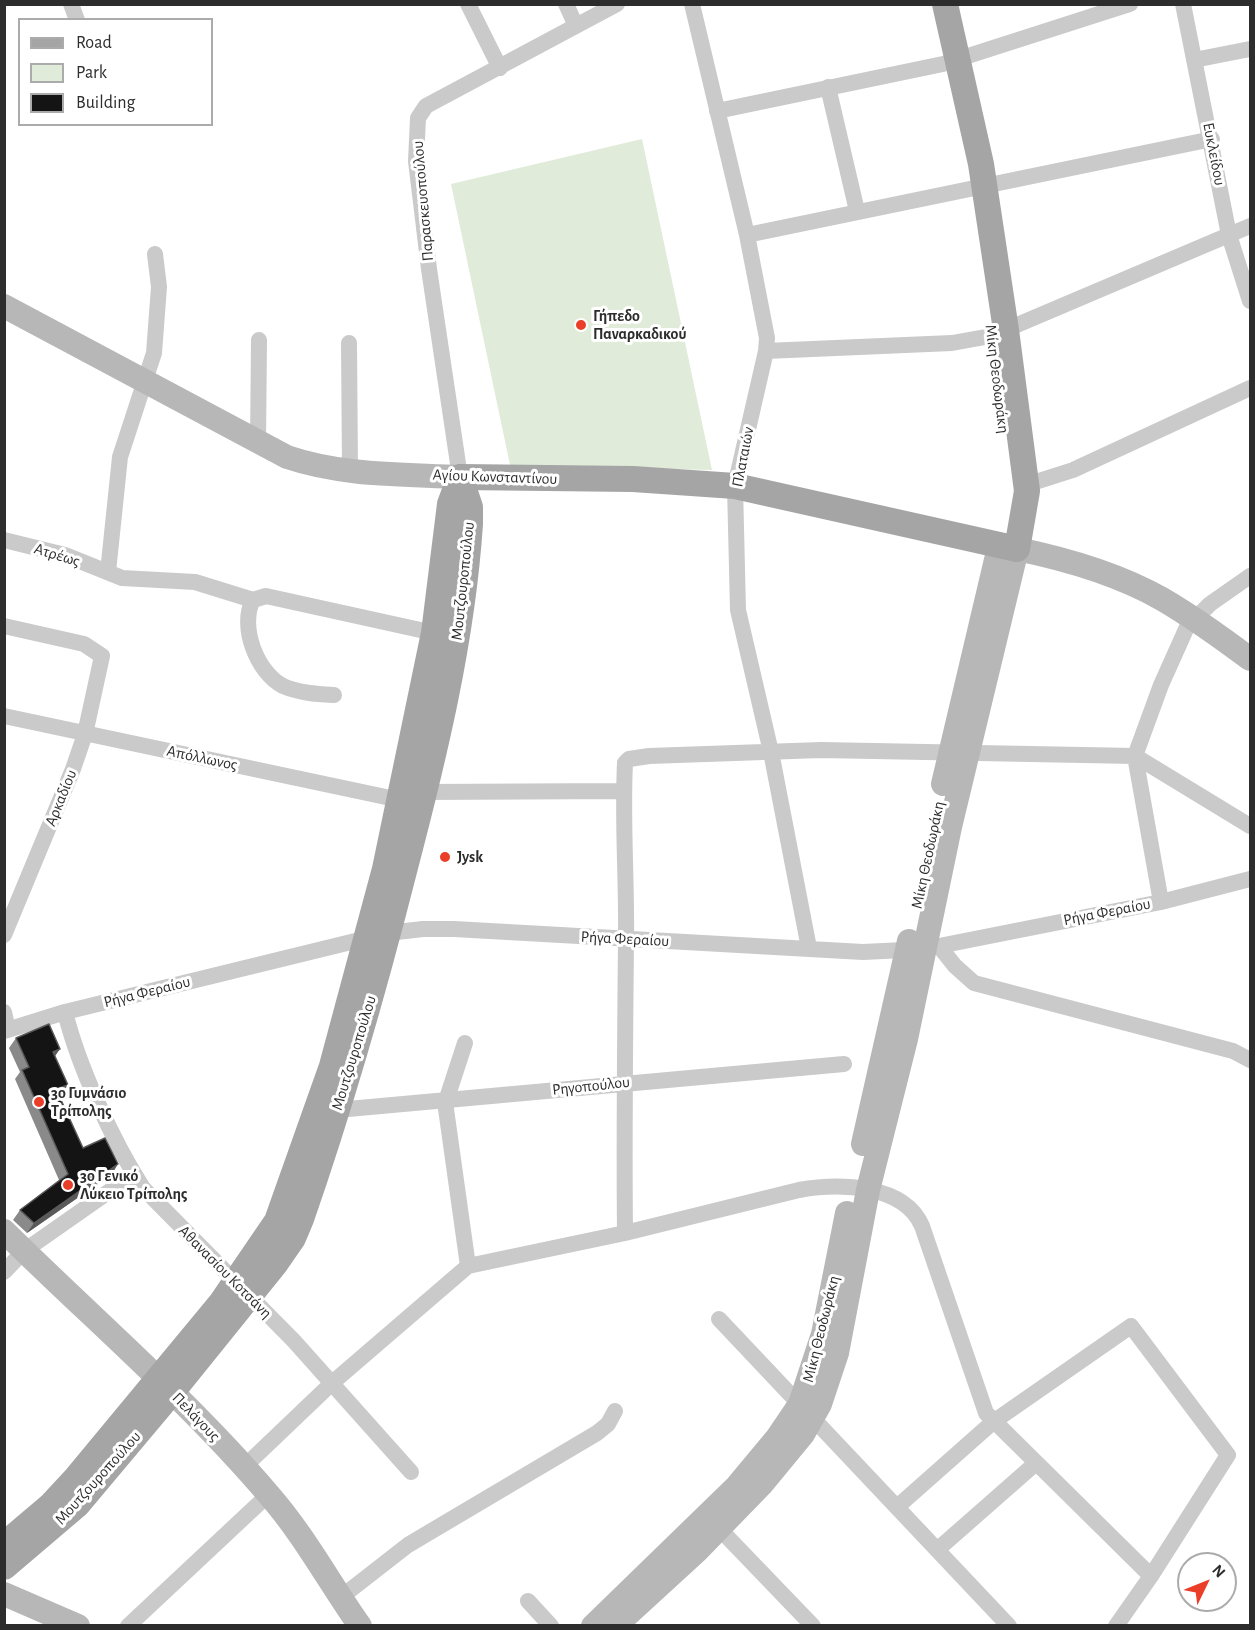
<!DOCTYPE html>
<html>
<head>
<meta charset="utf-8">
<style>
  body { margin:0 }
  #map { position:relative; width:1255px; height:1630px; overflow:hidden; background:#fff; font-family:"Alegreya Sans",sans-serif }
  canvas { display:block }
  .frame { position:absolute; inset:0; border:6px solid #2d2d2d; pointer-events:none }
  .legend { position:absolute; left:18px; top:18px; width:195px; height:108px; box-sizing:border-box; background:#fff; border:2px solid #ababab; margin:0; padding:8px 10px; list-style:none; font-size:18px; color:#2d2d2d }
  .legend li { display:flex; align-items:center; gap:12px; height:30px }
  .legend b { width:30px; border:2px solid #ababab }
  .north { position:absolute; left:1177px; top:1552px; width:60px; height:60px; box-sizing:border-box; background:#fff; border:2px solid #ababab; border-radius:50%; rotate:47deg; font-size:16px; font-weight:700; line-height:24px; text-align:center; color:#2d2d2d }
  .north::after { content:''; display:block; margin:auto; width:21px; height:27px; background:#ea3e28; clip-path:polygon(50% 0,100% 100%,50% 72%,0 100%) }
</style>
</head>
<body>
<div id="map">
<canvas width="1255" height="1630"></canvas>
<div class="frame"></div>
<ul class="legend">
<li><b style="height:8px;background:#a5a5a5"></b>Road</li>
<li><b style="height:16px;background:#e0ebda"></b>Park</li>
<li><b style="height:16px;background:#141414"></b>Building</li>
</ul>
<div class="north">N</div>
</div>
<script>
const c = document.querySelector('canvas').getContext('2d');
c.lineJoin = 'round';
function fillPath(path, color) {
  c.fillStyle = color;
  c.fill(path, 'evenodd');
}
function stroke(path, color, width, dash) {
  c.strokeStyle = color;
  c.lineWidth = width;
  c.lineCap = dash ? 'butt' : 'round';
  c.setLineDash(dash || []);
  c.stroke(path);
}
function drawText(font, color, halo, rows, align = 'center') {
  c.font = font + ' "Alegreya Sans",sans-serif';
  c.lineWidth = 6;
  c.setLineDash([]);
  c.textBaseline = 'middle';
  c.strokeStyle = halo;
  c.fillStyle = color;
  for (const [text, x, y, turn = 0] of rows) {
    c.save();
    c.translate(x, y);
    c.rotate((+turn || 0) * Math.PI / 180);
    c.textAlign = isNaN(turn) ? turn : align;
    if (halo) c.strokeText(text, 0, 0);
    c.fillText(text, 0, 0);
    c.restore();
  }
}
const green = new Path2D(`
  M642,139L712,470L510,465L451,184Z`);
const street = new Path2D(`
  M71,4L77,20
  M468,4L500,68
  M566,4L576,26
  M692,4L747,235L767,338L766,351L735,486L738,610L771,752L809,948
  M1183,4L1229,235L1250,301
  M1194,60L1250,49
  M828,87L857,211
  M717,111L943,64L1130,4
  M747,235L1212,139
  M349,343L350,471
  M766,351L952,343L991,336L1250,226
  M258,444L259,340
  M460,477L429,269L416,161L418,118L426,106L617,4
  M1026,485L1073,470L1250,388
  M4,540L65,555L122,578L195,582L253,600
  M108,572L120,457L154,353L159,287L155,254
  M4,626L84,644L102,656L85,734L73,769L4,935
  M334,695C317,694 299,693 283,686C257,673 239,626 253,600L266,596L434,633
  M4,716L400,800L424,792L623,791
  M1161,902L1135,756L1161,685L1187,627L1210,604L1250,576
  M939,946L955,966L974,983L1233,1051L1250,1060
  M4,1012L8,1030
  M65,1012C78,1065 113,1142 143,1188L294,1341L411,1472
  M4,1031L65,1012L388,933L423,929H454L863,952L924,949L1161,902L1250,879
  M465,1043L446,1101V1109L468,1266
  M337,1110L844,1064
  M625,1233L799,1190C839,1183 904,1184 922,1226L986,1413L1151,1576
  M4,1272L24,1251L134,1174
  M719,1319L1009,1626
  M244,1467L332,1383L468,1266L625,1233C624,1135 625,1038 626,941C627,882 622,822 625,763L629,759L649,756L821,750L1135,756L1250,826
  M897,1507L993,1422L1131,1326L1228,1455L1151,1576L1116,1626
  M712,1521L813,1626
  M937,1550L1036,1463
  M340,1598L408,1545L597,1433L608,1424L615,1411
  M528,1601L551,1626
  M128,1626L269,1494`);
const secondary = new Path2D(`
  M4,306L287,457C343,476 402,474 460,477
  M943,784L999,547
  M863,1144L909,941
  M4,1231C93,1319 188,1400 269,1495C304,1535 329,1582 360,1626
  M4,1594L78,1626
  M593,1626L737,1486L777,1438L800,1404L823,1334L847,1213
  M615,1626L697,1551L761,1485L803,1434L820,1404L837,1353L868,1190L906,1039L950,827L1017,549C1066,559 1118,574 1162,599C1193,617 1222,638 1250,659`);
const primary = new Path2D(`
  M460,477L633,479L735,486L1017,549L1027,491L1006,330L981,164L945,4
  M4,1545L50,1506L76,1478L221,1303L277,1221L332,1066L385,869L434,633L450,504L460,477
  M4,1567L78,1504L172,1392L275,1264L293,1238L301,1219C341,1104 374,989 404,871C434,757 462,642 470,524V507L460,477`);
const wall = new Path2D(`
  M16,1038L55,1056L61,1095H59L83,1148L112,1174L27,1233L13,1220L20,1210L59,1180L15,1079L20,1072L9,1048Z`);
const shadedWall = new Path2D(`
  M60,1049L53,1059V1052Z
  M68,1085L61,1095L50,1099L56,1089Z
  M118,1164L112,1174L27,1233L34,1223Z`);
const building = new Path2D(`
  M49,1024L60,1049L53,1052L68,1085L56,1089L83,1148L105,1138L118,1164L34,1223L20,1210L68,1174L22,1070L29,1067L16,1038Z`);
const markers = [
  [581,325,6,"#ea3e28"],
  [445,857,6,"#ea3e28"],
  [39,1102,6,"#ea3e28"],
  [68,1185,6,"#ea3e28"]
];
const streetNames = [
  ["Ευκλείδου",1214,154,79],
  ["Παρασκευοπούλου",423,201,-95],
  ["Μίκη Θεοδωράκη",997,379,83],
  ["Πλαταιών",743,457,-79],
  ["Αγίου Κωνσταντίνου",495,477,2],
  ["Ατρέως",57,555,17],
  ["Μουτζουροπούλου",463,581,-84],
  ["Απόλλωνος",202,758,12],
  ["Αρκαδίου",61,798,-68],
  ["Μίκη Θεοδωράκη",928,855,-78],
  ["Ρήγα Φεραίου",1107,912,-11],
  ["Ρήγα Φεραίου",625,939,3],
  ["Ρήγα Φεραίου",147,992,-14],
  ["Μουτζουροπούλου",354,1053,-73],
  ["Ρηγοπούλου",591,1086,-6],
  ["Αθανασίου Κοτσάνη",225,1272,45],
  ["Μίκη Θεοδωράκη",821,1329,-76],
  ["Πελάγους",196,1417,46],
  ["Μουτζουροπούλου",98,1478,-48]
];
const poiNames = [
  ["Γήπεδο",593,316],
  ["Παναρκαδικού",593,334],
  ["Jysk",457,857],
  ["3ο Γυμνάσιο",51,1093],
  ["Τρίπολης",51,1111],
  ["3ο Γενικό",80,1176],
  ["Λύκειο Τρίπολης",80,1194]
];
fillPath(green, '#e0ebda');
stroke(street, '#cacaca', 16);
stroke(secondary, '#b7b7b7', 24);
stroke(primary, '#a5a5a5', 26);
fillPath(wall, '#8a8a8a');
fillPath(shadedWall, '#5a5a5a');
fillPath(building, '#141414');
stroke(building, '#5a5a5a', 1.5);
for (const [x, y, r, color] of markers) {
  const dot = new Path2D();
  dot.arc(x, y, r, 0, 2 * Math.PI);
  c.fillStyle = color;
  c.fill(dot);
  stroke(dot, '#fff', 2);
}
drawText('16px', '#2d2d2d', '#fff', streetNames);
drawText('bold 16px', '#2d2d2d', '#fff', poiNames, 'left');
</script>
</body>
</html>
